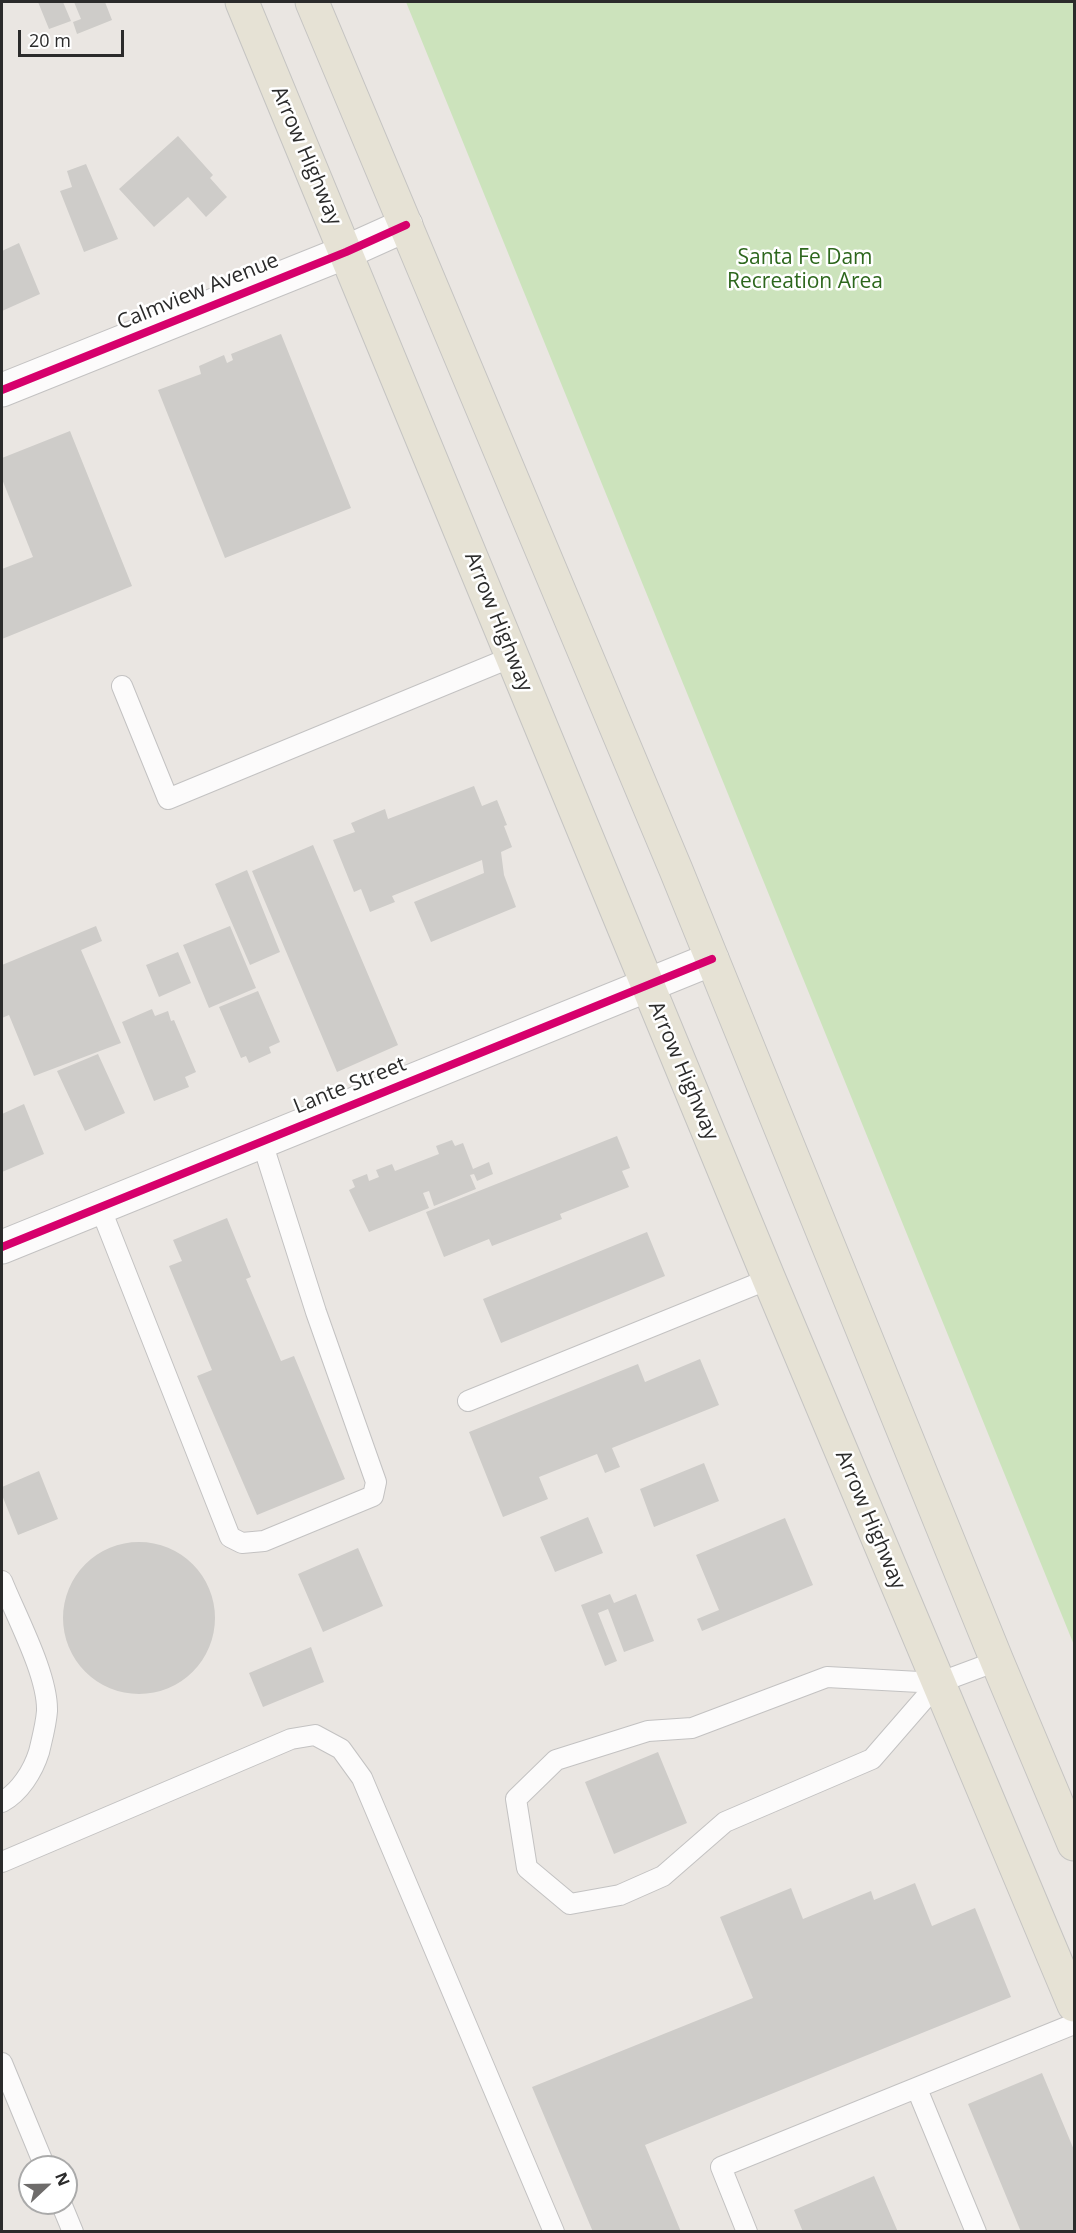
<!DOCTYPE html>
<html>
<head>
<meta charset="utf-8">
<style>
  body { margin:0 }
  #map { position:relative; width:1076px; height:2233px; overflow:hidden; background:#eae6e2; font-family:"Open Sans",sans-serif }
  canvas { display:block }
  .frame { position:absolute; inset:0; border:3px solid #2b2b2b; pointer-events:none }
  .north { position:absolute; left:18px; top:2155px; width:60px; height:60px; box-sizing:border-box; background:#fff; border:2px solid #aaa; border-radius:50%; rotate:68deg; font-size:16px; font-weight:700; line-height:24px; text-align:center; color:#2b2b2b }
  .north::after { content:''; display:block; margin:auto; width:21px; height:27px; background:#6e6c6b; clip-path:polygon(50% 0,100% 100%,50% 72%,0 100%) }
  .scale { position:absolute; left:18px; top:30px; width:106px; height:27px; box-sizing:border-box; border:3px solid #2b2b2b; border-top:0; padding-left:8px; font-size:18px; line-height:21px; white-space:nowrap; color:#2b2b2b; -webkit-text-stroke:4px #fff; paint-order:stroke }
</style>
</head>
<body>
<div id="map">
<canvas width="1076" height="2233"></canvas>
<div class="frame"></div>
<div class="north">N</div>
<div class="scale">20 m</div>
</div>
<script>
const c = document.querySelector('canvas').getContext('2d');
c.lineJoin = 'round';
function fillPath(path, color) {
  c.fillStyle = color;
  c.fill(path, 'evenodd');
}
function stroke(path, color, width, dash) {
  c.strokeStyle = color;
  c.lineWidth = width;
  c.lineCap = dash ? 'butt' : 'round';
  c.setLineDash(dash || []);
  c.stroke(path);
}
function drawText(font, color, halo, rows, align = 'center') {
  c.font = font + ' "Open Sans",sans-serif';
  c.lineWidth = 5;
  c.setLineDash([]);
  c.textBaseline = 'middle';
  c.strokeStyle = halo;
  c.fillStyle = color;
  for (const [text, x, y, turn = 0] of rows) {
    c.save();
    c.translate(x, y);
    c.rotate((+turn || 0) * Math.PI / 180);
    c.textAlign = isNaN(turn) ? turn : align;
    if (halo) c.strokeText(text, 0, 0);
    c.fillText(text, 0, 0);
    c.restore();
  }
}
const green = new Path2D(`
  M406,2H1074V1645Z`);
const building = new Path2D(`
  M38,2H63L71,21L49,29Z
  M74,2H105L112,20L77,34L73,22L81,19Z
  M178,136L213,175L210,178L227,197L206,217L188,197L154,227L119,189Z
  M86,164L118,239L84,252L60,191L72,187L67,171Z
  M19,243L40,294L2,311V251Z
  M281,334L351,508L225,558L158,390L201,374L199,366L224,355L227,363L233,360L231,354Z
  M70,431L132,586L2,639V569L33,557L2,479V458Z
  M474,786L482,806L497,800L507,825L504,826L512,847L501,852L504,875L516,907L431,942L414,902L484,873L482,860L392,896L395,902L370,912L361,889L354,892L333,840L355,832L351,823L385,809L388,819Z
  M313,845L398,1045L337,1072L252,871Z
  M247,870L280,952L250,965L215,884Z
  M96,926L102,941L81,950L121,1043L34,1076L9,1015L2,1018V965Z
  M230,926L256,988L209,1008L183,945Z
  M178,952L191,983L159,997L146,965Z
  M258,991L280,1042L269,1047L271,1053L249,1063L246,1056L241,1058L219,1007Z
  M152,1009L155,1016L168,1011L171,1021L174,1020L196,1072L185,1077L189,1087L154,1101L122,1022Z
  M98,1054L125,1113L85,1131L57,1071Z
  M24,1104L44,1154L2,1172V1114Z
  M617,1136L630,1168L622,1171L629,1187L560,1214L562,1219L492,1246L489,1239L444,1257L426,1212Z
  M452,1140L455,1146L463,1143L473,1169L489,1162L493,1174L477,1181L474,1174L470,1175L476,1189L434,1206L429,1191L423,1193L429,1208L369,1232L349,1190L355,1187L352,1180L367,1174L369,1181L379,1177L376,1170L392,1164L395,1171L439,1154L436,1146Z
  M227,1218L251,1277L246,1279L281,1361L294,1356L345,1479L257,1515L197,1376L212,1370L169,1266L182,1261L173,1240Z
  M647,1232L665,1276L501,1343L483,1299Z
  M700,1359L719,1405L612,1448L620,1467L605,1473L597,1454L539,1477L548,1499L503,1517L469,1432L638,1364L645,1382Z
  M704,1463L719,1501L654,1527L640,1489Z
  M39,1471L58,1519L18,1535L2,1495V1487Z
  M588,1517L603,1553L555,1572L540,1537Z
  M785,1518L813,1585L702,1631L697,1619L719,1610L696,1555Z
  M63 1618a76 76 0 1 1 152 0a76 76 0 1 1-152 0Z
  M358,1548L383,1606L323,1632L298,1574Z
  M610,1594L614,1603L636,1594L654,1641L624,1652L608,1609L598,1613L617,1661L605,1666L581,1605Z
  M311,1647L324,1682L263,1707L249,1673Z
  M658,1752L687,1823L614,1854L585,1782Z
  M915,1883L932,1926L975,1908L1011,1997L645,2145L681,2232H593L532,2087L753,1998L720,1917L791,1888L803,1919L871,1891L874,1900Z
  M1042,2073L1074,2150V2232H1021L968,2104Z
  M874,2176L898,2232H803L794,2210Z`);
const lane = new Path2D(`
  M122,686L168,799L512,657
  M100,1207L230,1537L242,1543L264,1541L373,1496L376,1482L316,1312L262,1142
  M468,1401L769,1279
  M2,1581C16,1616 48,1675 47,1711C46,1725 42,1739 39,1752C33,1771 20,1792 2,1802
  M938,1683L872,1759L725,1822L663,1876L620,1895L570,1904L527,1868L516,1799L556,1760L648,1731L692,1728L827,1677L938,1683L997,1661
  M2,1862L291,1739L315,1735L341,1749L362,1778L554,2232
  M2,2063L45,2167
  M917,2089L976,2232
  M61,2203L73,2232
  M747,2232L721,2167L1074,2024`);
const street = new Path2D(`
  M2,390L346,252L406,225
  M2,1247L712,959`);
const primary = new Path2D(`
  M242,2L769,1279L1074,2005
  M312,2L676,870L997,1661L1074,1844`);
const cycleway = new Path2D(`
  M2,390L346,252L406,225
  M2,1247L712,959`);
const streetNames = [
  ["Arrow Highway",306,156,67],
  ["Calmview Avenue",198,292,-22],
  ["Arrow Highway",498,622,68],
  ["Arrow Highway",683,1071,67],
  ["Lante Street",350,1086,-22],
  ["Arrow Highway",870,1520,67]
];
const parkNames = [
  ["Santa Fe Dam",805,258],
  ["Recreation Area",805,282]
];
fillPath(green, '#cce3bc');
fillPath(building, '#ceccc9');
stroke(lane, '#c3c2c2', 22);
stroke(street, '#c3c2c2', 35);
stroke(primary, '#c5c4c2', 35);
stroke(lane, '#fcfbfb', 20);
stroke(street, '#fcfbfb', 33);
stroke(primary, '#e6e2d5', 33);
stroke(cycleway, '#d6006c', 8);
drawText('21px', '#2b2b2b', '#fff', streetNames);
drawText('21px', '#2d671d', '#fff', parkNames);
</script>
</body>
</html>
